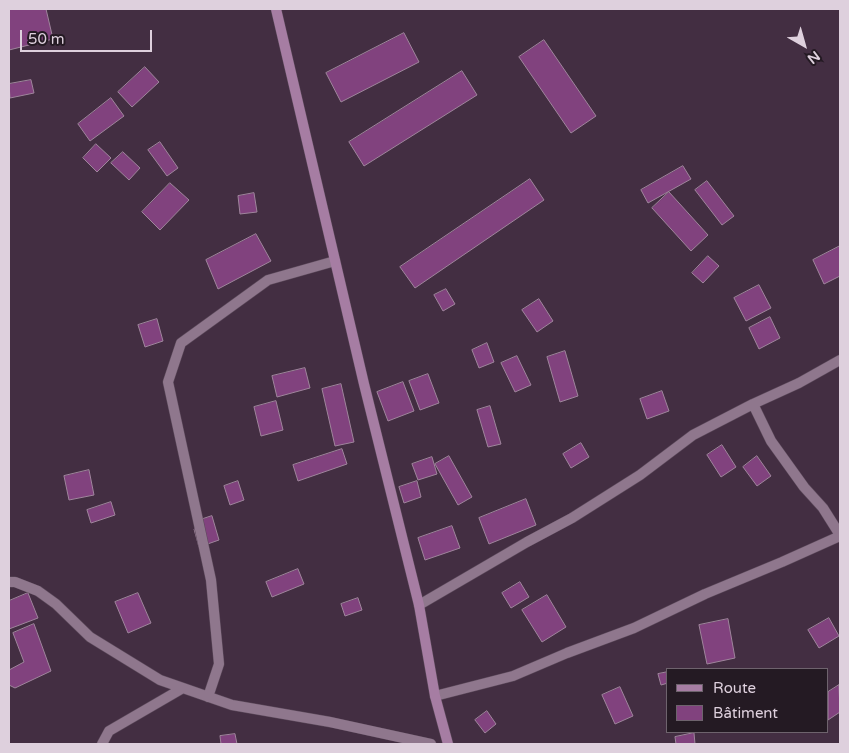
<!DOCTYPE html>
<html>
<head>
<meta charset="utf-8">
<style>
  body { margin:0 }
  #map { position:relative; width:849px; height:753px; overflow:hidden; background:#432e42; font-family:"Varela Round",sans-serif }
  canvas { display:block }
  .frame { position:absolute; inset:0; border:10px solid #ded0dd; pointer-events:none }
  .legend { position:absolute; left:666px; top:668px; width:162px; height:65px; box-sizing:border-box; background:#241a23; border:1px solid #6e636d; margin:0; padding:6px 9px; list-style:none; font-size:15px; color:#ded0dd }
  .legend li { display:flex; align-items:center; gap:10px; height:25px }
  .legend b { width:25px; border:1px solid #6e636d }
  .north { position:absolute; left:779px; top:20px; width:50px; height:50px; -webkit-text-stroke:4px #241a23; paint-order:stroke; rotate:142deg; font-size:14px; font-weight:700; line-height:20px; text-align:center; color:#ded0dd }
  .north::after { content:''; display:block; margin:auto; width:18px; height:22px; background:#ded0dd; clip-path:polygon(50% 0,100% 100%,50% 72%,0 100%) }
  .scale { position:absolute; left:20px; top:30px; width:132px; height:22px; box-sizing:border-box; border:2px solid #ded0dd; border-top:0; padding-left:6px; font-size:15px; line-height:18px; white-space:nowrap; color:#ded0dd; -webkit-text-stroke:4px #241a23; paint-order:stroke }
</style>
</head>
<body>
<div id="map">
<canvas width="849" height="753"></canvas>
<div class="frame"></div>
<ul class="legend">
<li><b style="height:6px;background:#a67da3"></b>Route</li>
<li><b style="height:14px;background:#81427e"></b>Bâtiment</li>
</ul>
<div class="north">N</div>
<div class="scale">50 m</div>
</div>
<script>
const c = document.querySelector('canvas').getContext('2d');
c.lineJoin = 'round';
function fillPath(path, color) {
  c.fillStyle = color;
  c.fill(path, 'evenodd');
}
function stroke(path, color, width, dash) {
  c.strokeStyle = color;
  c.lineWidth = width;
  c.lineCap = dash ? 'butt' : 'round';
  c.setLineDash(dash || []);
  c.stroke(path);
}
const building = new Path2D(`
  M9,9H46L53,39L9,50Z
  M404,33L419,62L341,102L326,73Z
  M544,40L596,116L571,133L519,57Z
  M145,67L159,82L132,107L118,92Z
  M462,71L477,95L364,166L349,142Z
  M31,80L34,93L10,98L9,84Z
  M111,98L124,116L90,141L78,124Z
  M160,142L178,168L167,176L148,150Z
  M96,144L111,158L97,172L83,158Z
  M123,152L140,168L129,180L111,163Z
  M683,166L691,179L648,203L641,190Z
  M530,179L544,200L415,288L400,267Z
  M707,181L734,216L722,225L695,190Z
  M170,183L189,200L160,230L142,212Z
  M669,192L708,235L691,251L652,208Z
  M254,193L257,212L240,214L238,196Z
  M256,234L271,261L218,289L206,260Z
  M840,246V276L824,284L813,260Z
  M708,256L719,266L703,283L692,273Z
  M759,285L771,308L746,321L734,298Z
  M446,289L455,304L443,311L434,295Z
  M539,299L553,321L537,332L522,310Z
  M770,317L780,338L759,349L749,328Z
  M157,319L163,341L145,347L138,325Z
  M487,343L494,362L479,368L472,350Z
  M565,351L578,396L560,402L547,357Z
  M517,356L531,385L515,392L501,363Z
  M305,368L310,388L277,397L272,376Z
  M428,374L439,403L420,410L409,381Z
  M403,382L414,411L388,421L377,392Z
  M341,384L354,442L335,446L322,389Z
  M662,391L669,411L647,419L640,399Z
  M276,401L283,430L261,436L254,407Z
  M490,406L501,444L488,447L477,410Z
  M581,443L589,457L571,468L563,454Z
  M722,445L736,467L721,477L707,455Z
  M342,449L347,464L298,481L293,465Z
  M449,456L472,497L458,505L435,464Z
  M757,456L771,476L757,486L743,467Z
  M432,457L437,474L418,480L412,464Z
  M89,470L94,495L69,500L64,476Z
  M238,481L244,500L230,505L224,486Z
  M417,481L421,497L404,503L399,487Z
  M526,499L536,525L489,544L479,518Z
  M111,502L115,515L91,523L87,510Z
  M212,516L219,540L199,547L194,529L201,525L200,520Z
  M452,526L460,548L425,560L418,538Z
  M298,569L304,584L272,597L266,582Z
  M520,582L529,597L511,608L502,593Z
  M28,593L38,618L9,629V601Z
  M138,593L151,623L128,633L115,602Z
  M547,595L566,627L542,642L522,610Z
  M358,598L362,610L345,616L341,604Z
  M829,618L839,636L819,648L808,630Z
  M728,619L735,658L707,664L699,625Z
  M34,624L51,671L15,688L9,685V670L24,662L13,633Z
  M668,672V683L661,685L658,674Z
  M839,685L840,712L828,720V692Z
  M620,687L633,716L615,724L602,695Z
  M487,711L496,724L485,733L475,720Z
  M694,733L695,744H676L675,737Z
  M235,734L237,744H221L220,736Z`);
const street = new Path2D(`
  M753,404L771,441L804,487L823,508L840,535
  M9,582H15L38,591L56,604L90,637L160,680L232,705L330,722L431,744
  M419,605L527,542L572,518L640,475L693,435L753,404L799,383L840,360
  M435,696L513,676L567,653L634,628L705,594L782,562L840,536
  M208,697L219,664L211,580L168,382L181,343L268,280L335,261
  M102,744L109,731L183,688`);
const secondary = new Path2D(`
  M276,9L364,384L419,605L435,696L448,744`);
fillPath(building, '#81427e');
stroke(building, '#9f859c', 1);
stroke(street, '#5c4a5b', 11);
stroke(secondary, '#5c4a5b', 11);
stroke(street, '#8f778d', 10);
stroke(secondary, '#a67da3', 10);
</script>
</body>
</html>
